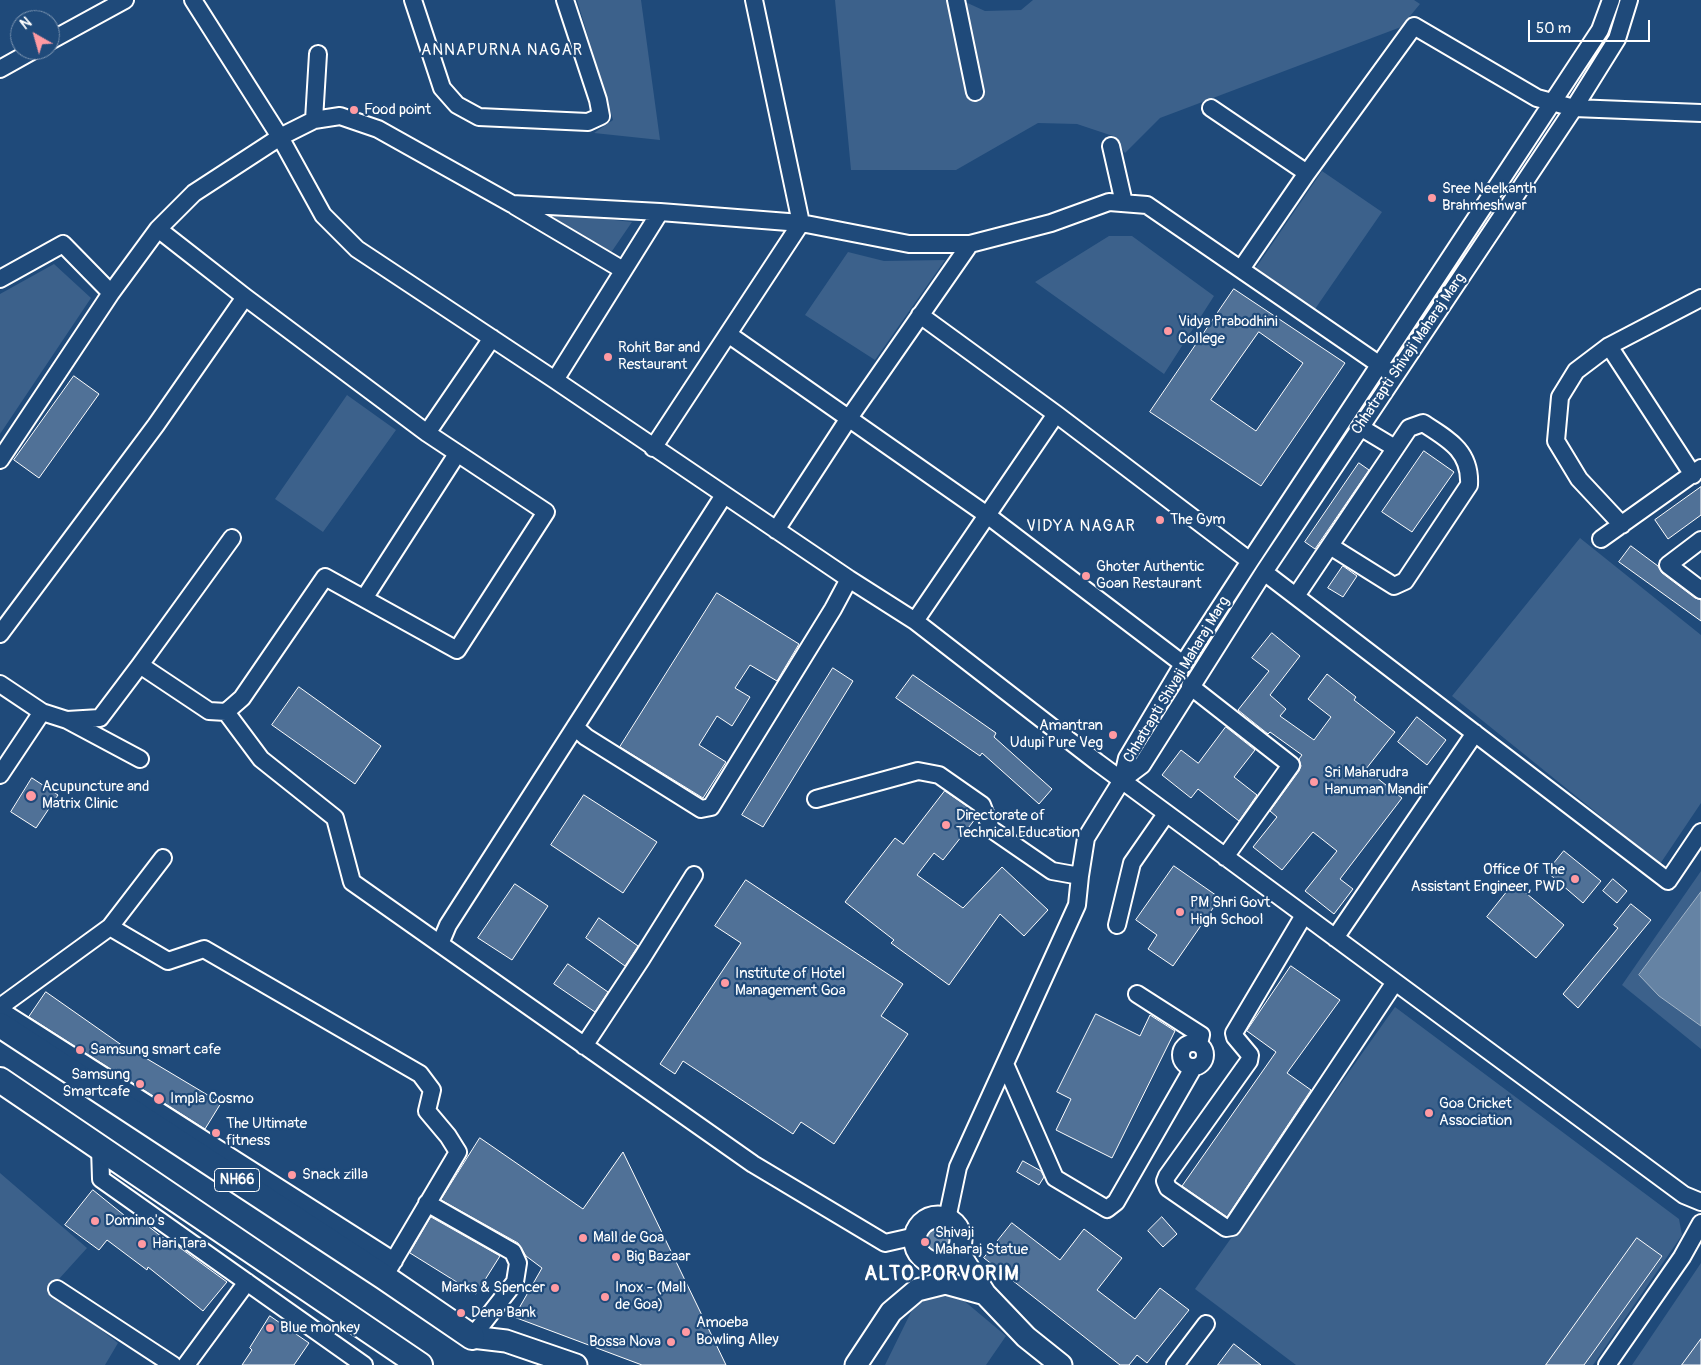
<!DOCTYPE html>
<html>
<head>
<meta charset="utf-8">
<style>
  body { margin:0 }
  #map { position:relative; width:1701px; height:1365px; overflow:hidden; background:#1f4a7a; font-family:Pangolin,sans-serif }
  canvas { display:block }
  .north { position:absolute; left:10px; top:10px; width:50px; height:50px; box-sizing:border-box; background:#1f4a7a; border:1px solid #7992af; border-radius:50%; rotate:322deg; font-size:14px; font-weight:700; line-height:20px; text-align:center; color:#fff }
  .north::after { content:''; display:block; margin:auto; width:18px; height:22px; background:#ff9aa2; clip-path:polygon(50% 0,100% 100%,50% 72%,0 100%) }
  .scale { position:absolute; left:1528px; top:20px; width:122px; height:22px; box-sizing:border-box; border:2px solid #fff; border-top:0; padding-left:6px; font-size:15px; line-height:18px; white-space:nowrap; color:#fff; -webkit-text-stroke:4px #1f4a7a; paint-order:stroke }
</style>
</head>
<body>
<div id="map">
<canvas width="1701" height="1365"></canvas>
<div class="north">N</div>
<div class="scale">50 m</div>
</div>
<script>
const c = document.querySelector('canvas').getContext('2d');
c.lineJoin = 'round';
function fillPath(path, color) {
  c.fillStyle = color;
  c.fill(path, 'evenodd');
}
function stroke(path, color, width, dash) {
  c.strokeStyle = color;
  c.lineWidth = width;
  c.lineCap = dash ? 'butt' : 'round';
  c.setLineDash(dash || []);
  c.stroke(path);
}
function drawText(font, color, halo, rows, align = 'center') {
  c.font = font + ' Pangolin,sans-serif';
  c.lineWidth = 4.5;
  c.setLineDash([]);
  c.textBaseline = 'middle';
  c.strokeStyle = halo;
  c.fillStyle = color;
  for (const [text, x, y, turn = 0] of rows) {
    c.save();
    c.translate(x, y);
    c.rotate((+turn || 0) * Math.PI / 180);
    c.textAlign = isNaN(turn) ? turn : align;
    if (halo) c.strokeText(text, 0, 0);
    c.fillText(text, 0, 0);
    c.restore();
  }
}
const green = new Path2D(`
  M577,0H641L660,140L594,133L613,120Z
  M835,0H961L985,11L1021,10L1033,0H1414L1420,4L1401,27L1160,118L1125,153L1113,136L1077,124L1038,123L956,170H851Z
  M1322,171L1382,212L1315,309L1255,269Z
  M543,212L632,222L610,254Z
  M1109,236H1132L1214,296L1164,374L1035,282Z
  M848,252L884,261L945,260L875,360L805,315Z
  M54,264L91,298L0,434V294Z
  M347,395L396,430L323,532L275,499Z
  M1580,538L1701,635V803L1660,864L1452,696Z
  M1701,871V1049L1622,985Z
  M1395,1007L1679,1219L1682,1235L1593,1365H1296L1195,1289Z
  M0,1173L87,1248L49,1290L118,1343L105,1365H0Z
  M1701,1263V1365H1632Z
  M935,1294H956L1006,1336L986,1365H885L913,1308Z`);
const water = new Path2D(`
  M1701,892V1026L1659,996L1639,975Z
  M926 1240a12 12 0 1 1 24 0a12 12 0 1 1-24 0Z`);
const building = new Path2D(`
  M1234,289L1345,363L1261,486L1150,412ZM1259,332L1303,363L1256,431L1211,400Z
  M74,376L99,394L39,478L14,460Z
  M1424,451L1454,472L1412,532L1382,512Z
  M1359,463L1369,470L1315,549L1305,542Z
  M1701,487V515L1668,539L1655,520Z
  M1631,546L1658,566L1662,573L1695,598L1701,600V621L1619,562Z
  M1343,566L1357,576L1343,597L1328,588Z
  M717,593L799,644L777,681L750,665L735,688L750,697L732,726L717,716L699,745L726,762L703,798L620,747Z
  M1272,633L1300,656L1270,695L1286,709L1280,716L1314,740L1331,717L1308,699L1327,674L1356,697L1354,700L1395,732L1366,769L1402,798L1340,879L1353,889L1334,914L1305,891L1337,851L1313,832L1282,870L1253,847L1277,817L1270,811L1299,771L1301,766L1299,759L1302,755L1270,732L1268,734L1238,710L1269,671L1252,658Z
  M833,668L853,681L763,827L742,815Z
  M913,675L996,733L994,737L1052,789L1039,804L982,753L980,756L896,698Z
  M299,687L381,746L355,784L272,725Z
  M1417,717L1446,740L1427,765L1398,742Z
  M1226,727L1255,750L1234,777L1257,795L1239,821L1198,789L1191,798L1162,775L1181,750L1198,763Z
  M32,778L58,795L36,828L11,812Z
  M945,791L974,811L976,818L943,860L934,853L917,875L963,908L1002,867L1048,910L1024,936L1000,914L949,985L891,943L894,940L845,902L895,838L903,844Z
  M584,795L657,842L623,893L551,845Z
  M1564,851L1601,881L1583,903L1547,872Z
  M1174,866L1220,898L1173,966L1148,949L1157,935L1136,920Z
  M1613,879L1627,891L1617,903L1603,891Z
  M746,880L903,984L881,1016L908,1034L834,1144L801,1122L793,1134L683,1061L675,1074L660,1064L741,943L715,926Z
  M1514,883L1564,925L1536,958L1487,917Z
  M515,884L548,906L512,960L478,938Z
  M1631,904L1651,920L1578,1008L1563,994L1618,928L1614,925Z
  M599,918L638,946L625,966L586,938Z
  M568,964L608,992L595,1012L554,984Z
  M1291,966L1340,1000L1287,1073L1311,1090L1227,1217L1182,1186L1276,1052L1247,1031Z
  M46,992L133,1053L134,1051L221,1103L205,1129L29,1017Z
  M1096,1014L1140,1036L1150,1015L1175,1031L1112,1158L1056,1130L1071,1099L1057,1092Z
  M480,1138L583,1209L623,1152L726,1365H642L514,1317L542,1268L526,1256L518,1243L441,1200Z
  M1023,1161L1041,1171L1044,1177L1039,1185L1017,1172Z
  M93,1190L135,1224L139,1219L171,1244L172,1242L227,1282L203,1311L148,1267L147,1270L107,1240L99,1250L65,1225Z
  M431,1217L500,1256L476,1294L410,1253Z
  M1162,1217L1177,1234L1163,1247L1148,1231Z
  M1012,1223L1060,1260L1084,1229L1122,1258L1097,1290L1135,1319L1160,1288L1189,1310L1147,1363L1137,1355L1129,1365H1120L984,1258Z
  M1637,1238L1662,1256L1584,1365H1546Z
  M270,1316L309,1343L294,1365H242L252,1350L250,1348Z
  M1701,1339V1365H1682Z
  M1234,1344L1261,1365H1218Z`);
const minor = new Path2D(`
  M193,0L280,137L323,215L357,249L555,380L849,579L915,621L1097,762L1684,1195L1701,1202
  M413,0L442,88L457,105L479,117L588,122L601,116L598,100L565,0
  M956,0L975,92
  M50,41L125,0
  M0,69L34,50
  M1211,108L1307,173
  M314,120L318,54
  M1111,146L1124,203
  M515,206L623,270
  M1241,269L1307,173L1414,26L1537,98L1574,108L1701,113
  M0,279L63,244L111,293
  M920,315L1056,414L1250,561
  M728,334L987,515L1183,664
  M1609,346L1693,475
  M555,380L660,212
  M1360,427L1395,448
  M427,433L492,338
  M653,448L801,223L754,0
  M0,460L111,293L158,229L194,193L280,137L314,120L340,116L378,129L512,204L660,212L801,223L909,244H970L1051,223L1109,202L1147,205L1380,365L1394,376
  M724,495L448,925L440,944L753,1164L885,1243L916,1236
  M1622,525L1579,479L1556,441L1560,397L1576,371L1609,346L1701,298
  M776,530L849,418L970,244
  M1601,539L1701,468
  M1701,540L1668,565L1701,590
  M1264,572L1668,881L1701,832
  M1296,596L1409,428L1423,423C1448,439 1471,451 1469,485L1405,581L1394,586L1330,546
  M365,597L457,454
  M915,621L1056,414
  M0,634L156,425L245,297
  M140,665L209,711L226,712L242,698L325,577L457,650L546,512L427,433L245,297L158,229
  M0,684L42,712L67,720L100,718L140,665L232,538
  M1190,686L1291,765L1225,857
  M226,712L261,759L335,818L352,882L440,944
  M67,720L140,759
  M575,727L586,737L701,809L711,807L833,609L849,579
  M0,775L42,712
  M1122,780L1142,765L1264,572L1574,108L1617,39L1629,0
  M816,799L918,771L939,775L982,805L991,829L1052,871L1080,876
  M1304,915L1234,1033L1235,1037L1250,1055L1249,1061L1167,1176L1165,1181L1168,1188L1226,1228L1232,1227L1395,982
  M1117,925L1132,863L1166,814
  M110,927L168,961L204,949L420,1074L432,1090L427,1111L448,1136L458,1152L384,1277
  M1335,938L1475,733
  M1137,994L1201,1035L1199,1044
  M0,1007L110,927L163,858
  M0,1010L394,1261
  M1181 1055a12 12 0 1 1 24 0a12 12 0 1 1-24 0Z
  M584,1046L642,958L694,875
  M1005,1064L1055,1178L1107,1209L1116,1202L1193,1068
  M100,1148L101,1179L364,1365
  M427,1203L513,1252L518,1263L515,1282L472,1337
  M947,1219L958,1167L1077,905L1080,876L1086,838L1122,780L1127,758L1183,664L1250,561L1600,30L1611,0
  M57,1289L173,1365
  M186,1365L247,1282
  M1175,1365L1206,1324
  M1607,1365L1682,1257L1701,1223`);
const major = new Path2D(`
  M915 1240a23 23 0 1 1 46 0a23 23 0 1 1-46 0Z
  M958,1252L985,1294
  M472,1337L506,1341L576,1365
  M856,1365L891,1312L917,1290L945,1283L985,1294L1026,1337L1061,1365`);
const highway = new Path2D(`
  M0,1025L384,1277L472,1337
  M0,1080L420,1365`);
const markers = [
  [354,110,5,"#ff9aa2"],
  [1432,198,5,"#ff9aa2"],
  [1168,331,5,"#ff9aa2"],
  [608,357,5,"#ff9aa2"],
  [1160,520,5,"#ff9aa2"],
  [1086,576,5,"#ff9aa2"],
  [1113,735,5,"#ff9aa2"],
  [1314,782,5,"#ff9aa2"],
  [31,796,6,"#ff9aa2"],
  [946,825,5,"#ff9aa2"],
  [1575,879,5,"#ff9aa2"],
  [1180,912,5,"#ff9aa2"],
  [725,983,5,"#ff9aa2"],
  [80,1050,5,"#ff9aa2"],
  [140,1084,5,"#ff9aa2"],
  [159,1099,6,"#ff9aa2"],
  [1429,1113,5,"#ff9aa2"],
  [216,1133,5,"#ff9aa2"],
  [292,1175,5,"#ff9aa2"],
  [95,1221,5,"#ff9aa2"],
  [583,1238,5,"#ff9aa2"],
  [925,1242,5,"#ff9aa2"],
  [142,1244,5,"#ff9aa2"],
  [616,1257,5,"#ff9aa2"],
  [555,1288,5,"#ff9aa2"],
  [605,1297,5,"#ff9aa2"],
  [461,1313,5,"#ff9aa2"],
  [270,1328,5,"#ff9aa2"],
  [686,1332,5,"#ff9aa2"],
  [671,1342,5,"#ff9aa2"]
];
const shields = [
  [237,1180,45]
];
const shieldNames = [
  ["NH66",237,1180]
];
const poiNames = [
  ["Food point",364,110],
  ["Sree Neelkanth",1442,189],
  ["Brahmeshwar",1442,206],
  ["Vidya Prabodhini",1178,322],
  ["College",1178,339],
  ["Rohit Bar and",618,348],
  ["Restaurant",618,365],
  ["The Gym",1170,520],
  ["Ghoter Authentic",1096,567],
  ["Goan Restaurant",1096,584],
  ["Amantran",1103,726,"right"],
  ["Udupi Pure Veg",1103,743,"right"],
  ["Sri Maharudra",1324,773],
  ["Hanuman Mandir",1324,790],
  ["Acupuncture and",42,787],
  ["Matrix Clinic",42,804],
  ["Directorate of",956,816],
  ["Technical Education",956,833],
  ["Office Of The",1565,870,"right"],
  ["Assistant Engineer, PWD",1565,887,"right"],
  ["PM Shri Govt",1190,903],
  ["High School",1190,920],
  ["Institute of Hotel",735,974],
  ["Management Goa",735,991],
  ["Samsung smart cafe",90,1050],
  ["Samsung",130,1075,"right"],
  ["Smartcafe",130,1092,"right"],
  ["Impla Cosmo",170,1099],
  ["Goa Cricket",1439,1104],
  ["Association",1439,1121],
  ["The Ultimate",226,1124],
  ["fitness",226,1141],
  ["Snack zilla",302,1175],
  ["Domino's",105,1221],
  ["Shivaji",935,1233],
  ["Maharaj Statue",935,1250],
  ["Mall de Goa",593,1238],
  ["Hari Tara",152,1244],
  ["Big Bazaar",626,1257],
  ["Marks & Spencer",545,1288,"right"],
  ["Inox - (Mall",615,1288],
  ["de Goa)",615,1305],
  ["Dena Bank",471,1313],
  ["Amoeba",696,1323],
  ["Bowling Alley",696,1340],
  ["Blue monkey",280,1328],
  ["Bossa Nova",661,1342,"right"]
];
const streetNames = [
  ["Chhatrapti Shivaji Maharaj Marg",1409,354,-56],
  ["Chhatrapti Shivaji Maharaj Marg",1177,680,-59]
];
const neighbourhoodNames = [
  ["ANNAPURNA NAGAR",502,51],
  ["VIDYA NAGAR",1081,527]
];
const districtNames = [
  ["ALTO PORVORIM",942,1275]
];
fillPath(green, '#3c618b');
fillPath(water, '#6583a4');
stroke(water, '#a3b5c8', 1);
fillPath(building, '#507197');
stroke(building, '#fff', 1);
stroke(minor, '#fff', 20);
stroke(major, '#fff', 25);
stroke(highway, '#fff', 28);
stroke(minor, '#1f4a7a', 16);
stroke(major, '#1f4a7a', 21);
stroke(highway, '#1f4a7a', 24);
for (const [x, y, r, color] of markers) {
  const dot = new Path2D();
  dot.arc(x, y, r, 0, 2 * Math.PI);
  c.fillStyle = color;
  c.fill(dot);
  stroke(dot, '#1f4a7a', 2);
}
for (const [x, y, w] of shields) {
  const box = new Path2D();
  box.roundRect(x - w / 2, y - 11.5, w, 23, 4);
  c.fillStyle = '#1f4a7a';
  c.fill(box);
  stroke(box, '#fff', 1);
}
drawText('bold 14px', '#fff', null, shieldNames);
drawText('15px', '#fff', '#1f4a7a', poiNames, 'left');
drawText('15px', '#fff', '#1f4a7a', streetNames);
c.letterSpacing = '1px';
drawText('16px', '#fff', '#1f4a7a', neighbourhoodNames);
c.letterSpacing = '0px';
c.letterSpacing = '1px';
drawText('bold 20px', '#fff', '#1f4a7a', districtNames);
c.letterSpacing = '0px';
</script>
</body>
</html>
